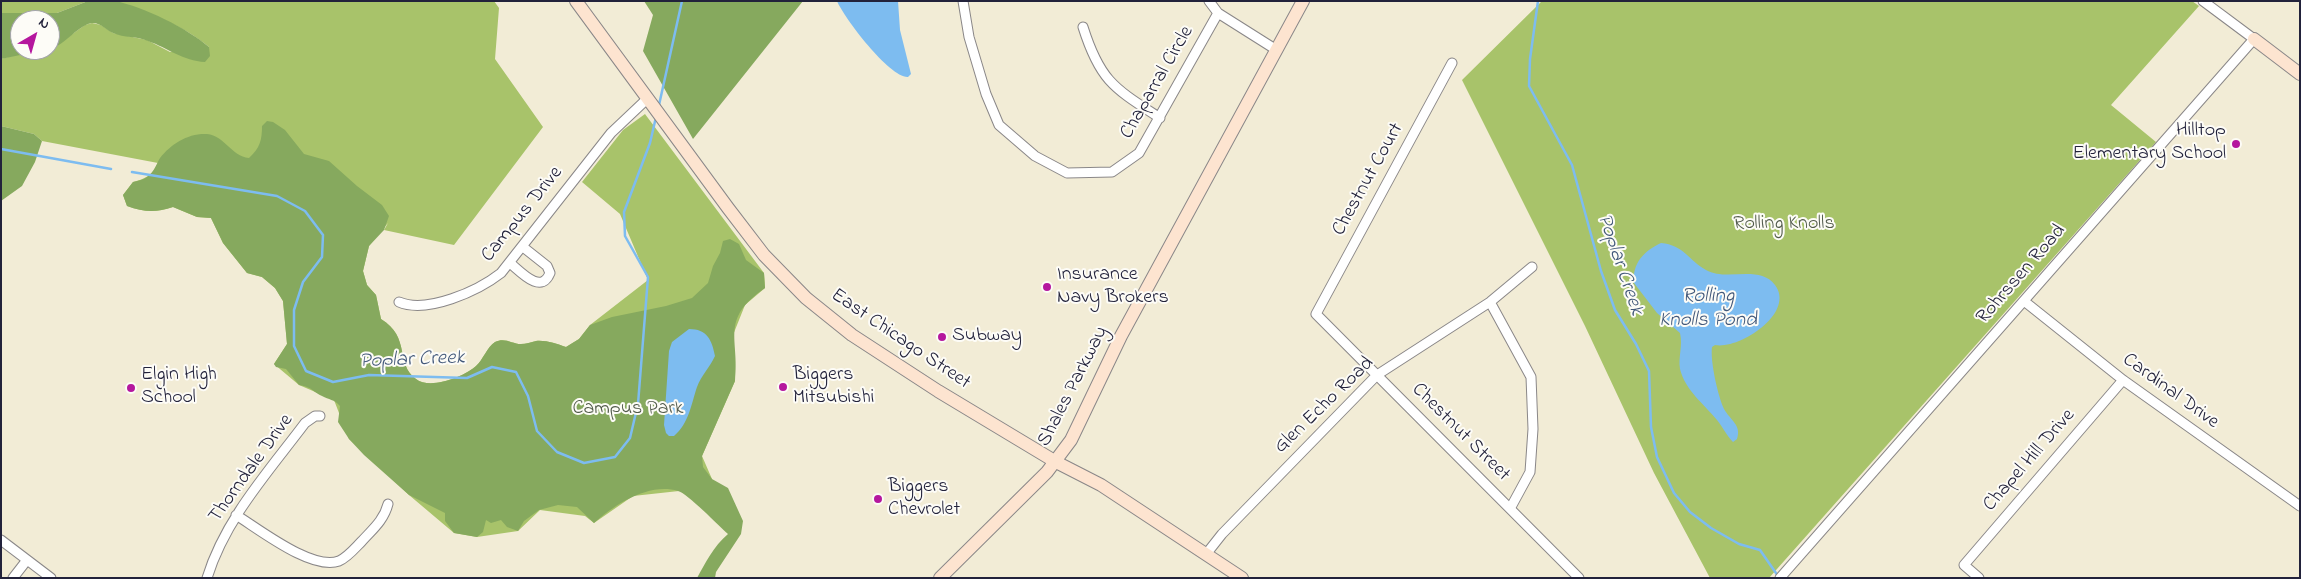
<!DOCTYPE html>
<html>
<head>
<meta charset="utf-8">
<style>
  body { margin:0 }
  #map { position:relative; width:2301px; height:579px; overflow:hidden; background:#f2ecd6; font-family:"Indie Flower",sans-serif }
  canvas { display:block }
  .frame { position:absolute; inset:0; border:2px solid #22223b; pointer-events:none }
  .north { position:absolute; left:10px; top:10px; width:50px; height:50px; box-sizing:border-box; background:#fdfcf7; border:1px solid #a5a5ac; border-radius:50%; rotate:38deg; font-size:14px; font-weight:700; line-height:20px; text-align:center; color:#22223b }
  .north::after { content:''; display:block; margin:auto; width:18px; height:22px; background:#b5179e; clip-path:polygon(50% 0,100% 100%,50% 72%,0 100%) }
</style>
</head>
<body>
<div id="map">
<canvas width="2301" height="579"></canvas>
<div class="frame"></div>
<div class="north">N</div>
</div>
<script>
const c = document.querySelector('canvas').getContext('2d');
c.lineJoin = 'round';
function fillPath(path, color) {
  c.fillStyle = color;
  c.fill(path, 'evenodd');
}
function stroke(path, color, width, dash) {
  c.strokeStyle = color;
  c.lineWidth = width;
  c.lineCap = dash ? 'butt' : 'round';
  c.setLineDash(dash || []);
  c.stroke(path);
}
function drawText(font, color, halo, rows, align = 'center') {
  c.font = font + ' "Indie Flower",sans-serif';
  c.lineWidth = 4;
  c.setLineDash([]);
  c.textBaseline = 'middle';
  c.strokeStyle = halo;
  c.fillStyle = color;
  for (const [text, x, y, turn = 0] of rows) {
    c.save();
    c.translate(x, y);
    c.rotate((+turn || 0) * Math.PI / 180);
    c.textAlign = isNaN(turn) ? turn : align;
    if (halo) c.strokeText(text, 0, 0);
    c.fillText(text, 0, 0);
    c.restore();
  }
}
const green = new Path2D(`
  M1,1H88L57,13H1Z
  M114,1H494L499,8L495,59L543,127L454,245L384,230L388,223L369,246L363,271L367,285L376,295L381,319C411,337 395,364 416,379C430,390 464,377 476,366C483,360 487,347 495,342C505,337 512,344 521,344C526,344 531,342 536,341C546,340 557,344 566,347L579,339L590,325L648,280L620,214L582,182L623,130L645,114L764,273L765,288L745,305L733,335L735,381L702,456L712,479L679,491L633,496L594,523L585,516L540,510L518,531L477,537L454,533L409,495L349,439L334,400L299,385L274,364L287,344L283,301L275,288L262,277L247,273L223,243L211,218L197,217L173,207C156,213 144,212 127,206L123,195L133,182C145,179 153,175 158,163L42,141L34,134L1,126V59L15,55L50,50L85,25L92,23L101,25L113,33L147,40L170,52L209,47C183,25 147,12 114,1Z
  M1542,1H2192L2199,6L2111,105L2156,142L1769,578H1710L1654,473L1585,326L1462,80Z`);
const forest = new Path2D(`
  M88,1C97,1 107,0 115,1C144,7 187,28 209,47L210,56L205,62C183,61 168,48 148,41C137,36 124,38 113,33C106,30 101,23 93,23C80,23 64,46 50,49V20H20V50H44L1,59V13H57Z
  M644,1H803L693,139L643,51L653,15Z
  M267,121L273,122L285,130L304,154L329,161L357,186L382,205L389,216L384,230L369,246L363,271L367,285L376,295L381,319C411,337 395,364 416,379C430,390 464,377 476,366C483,360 487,347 495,342C505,337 512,344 521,344C526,344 531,342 536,341C546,340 557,344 566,347L579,339L590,325L612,317L666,306L692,298L708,283L713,266L720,253L723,241L730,239L739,244L746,260L764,273L765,288C719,320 740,337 735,381L702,456L703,467L712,479L728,488L743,521L741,534L716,572L715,578H697C706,562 713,547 728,534C719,526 687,493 678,491C649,482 614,505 594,523L577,507L558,505L539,510L524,521L518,531L507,527L501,520L491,523L486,520L483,532L477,537L454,533L445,521V513L409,495L364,455L349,439L338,422L340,406C334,399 329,400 322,396C310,390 314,388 299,385L286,369L276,367L274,364L287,344L283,301L275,288L262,277L247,273L223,243L211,218L197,217L173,207C155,213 144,212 127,206L123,195L133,182C137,181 143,180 147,177C154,172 156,165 160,158C171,144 188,133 207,134C225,136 231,156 249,158C260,148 262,140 262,126Z
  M1,126L34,134L42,141L35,162L22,186L1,201Z`);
const water = new Path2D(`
  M837,1H898L900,30L911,74L908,77C890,78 844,18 837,1Z
  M1661,243C1684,245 1688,260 1706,270C1727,282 1759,264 1775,285C1796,313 1739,350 1715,345L1712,347C1710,361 1718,396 1724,409C1730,420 1742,425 1737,439L1733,442C1726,435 1723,427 1717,420C1704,404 1685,390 1680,369C1678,357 1683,346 1680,333L1657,313L1634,283C1632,263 1644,251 1661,243Z
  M689,329C707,329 712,340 715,356C710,367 701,376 697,387C691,405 689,423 674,436H669L666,433L664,425L669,351L672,342Z`);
const stream = new Path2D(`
  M1538,1L1530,59L1529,86L1572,165L1601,271L1615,310L1636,344L1649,371L1651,427L1657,457L1674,493L1690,512L1711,528L1739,544L1760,550L1778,576
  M659,105L682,1
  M1,149L111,169
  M132,172L277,196L305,211L323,235L322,257L303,282L294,310V346L306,371L333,382L369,375L467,378L492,367L516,372L528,396L537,431L557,452L584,463L615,457L630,438L638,404L648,277L625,236L624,212L650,143L656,117`);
const street = new Path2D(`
  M963,1L969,37L986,94L999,125L1035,156L1067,173L1112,172L1139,153L1218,13L1209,1
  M1218,13L1275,49
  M1083,27C1100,81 1114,88 1160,118
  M1452,63L1316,314L1579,578
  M510,263C521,272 541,295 550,273L547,266L523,247
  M2024,301L2123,380L2300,506
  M399,302C427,314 478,291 501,273L611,133L648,98
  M1490,302L1531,377L1533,429L1530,472L1511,507
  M236,515C259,529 312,571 339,561C348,557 355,548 362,541C373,529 384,520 388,504
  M1,540L51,578
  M1207,553L1222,534L1377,375L1490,302L1532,267
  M13,578L27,560
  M207,578C225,519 269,471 305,423L315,416H320
  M1780,578L2254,39L2203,1
  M1979,578L1964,565L2123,380`);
const secondary = new Path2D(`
  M576,1L728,208L764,255L806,298L852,335L938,391L1056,462L1101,485L1242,578
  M2254,39L2300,74
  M940,578L1047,472L1071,440L1121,336L1303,1`);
const markers = [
  [2236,144,5,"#b5179e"],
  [1047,287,5,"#b5179e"],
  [942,337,5,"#b5179e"],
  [783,387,5,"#b5179e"],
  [131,388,5,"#b5179e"],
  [878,499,5,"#b5179e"]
];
const streetNames = [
  ["Chaparral Circle",1158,83,-60],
  ["Chestnut Court",1369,180,-61],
  ["Campus Drive",523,215,-51],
  ["Rohrssen Road",2022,275,-49],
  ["East Chicago Street",900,340,34],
  ["Shales Parkway",1074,387,-63],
  ["Cardinal Drive",2170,392,36],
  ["Glen Echo Road",1325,406,-44],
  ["Chestnut Street",1460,433,45],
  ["Chapel Hill Drive",2030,461,-49],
  ["Thorndale Drive",252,469,-54]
];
const poiNames = [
  ["Hilltop",2226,132,"right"],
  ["Elementary School",2226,155,"right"],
  ["Insurance",1057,276],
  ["Navy Brokers",1057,299],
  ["Subway",952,337],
  ["Elgin High",141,376],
  ["School",141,399],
  ["Biggers",793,376],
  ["Mitsubishi",793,399],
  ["Biggers",888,488],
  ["Chevrolet",888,511]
];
const parkNames = [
  ["Rolling Knolls",1784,225],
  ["Campus Park",628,410]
];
const waterNames = [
  ["Poplar Creek",1619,265,71],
  ["Rolling",1708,298],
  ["Knolls Pond",1708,322],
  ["Poplar Creek",412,361,-2]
];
fillPath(green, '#a8c36a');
fillPath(forest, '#86a95e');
fillPath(water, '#7dbcf0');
stroke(stream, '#7dbcf0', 2.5);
stroke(street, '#8a8788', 11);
stroke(secondary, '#8a8788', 14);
stroke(street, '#fff', 9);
stroke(secondary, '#fde4d0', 12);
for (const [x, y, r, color] of markers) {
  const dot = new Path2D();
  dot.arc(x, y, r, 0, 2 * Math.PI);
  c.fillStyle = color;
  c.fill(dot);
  stroke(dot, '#fdfcf7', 2);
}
drawText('20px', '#22223b', '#fdfcf7', streetNames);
drawText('20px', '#22223b', '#fdfcf7', poiNames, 'left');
drawText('20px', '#515a4b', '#fdfcf7', parkNames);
drawText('italic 21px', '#42587a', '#fdfcf7', waterNames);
</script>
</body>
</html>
